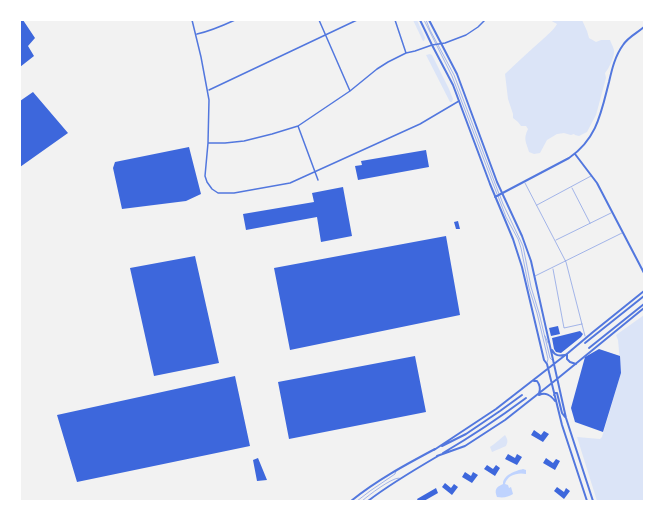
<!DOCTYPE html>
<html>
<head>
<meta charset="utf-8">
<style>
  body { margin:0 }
  #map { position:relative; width:664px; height:521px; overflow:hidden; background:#f2f2f2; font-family:Overpass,sans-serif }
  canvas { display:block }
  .frame { position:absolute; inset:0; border:21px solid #fff; pointer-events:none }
</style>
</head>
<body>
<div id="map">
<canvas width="664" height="521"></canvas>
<div class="frame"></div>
</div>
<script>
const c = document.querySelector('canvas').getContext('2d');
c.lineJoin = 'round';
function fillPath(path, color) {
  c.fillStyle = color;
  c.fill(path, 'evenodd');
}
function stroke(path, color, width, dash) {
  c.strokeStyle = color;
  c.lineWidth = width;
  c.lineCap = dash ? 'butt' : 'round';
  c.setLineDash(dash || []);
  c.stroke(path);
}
const green = new Path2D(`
  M413,20H417L425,38L424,41H423Z
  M550,20H582L587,31L589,38L596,42L601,40H610C611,43 613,46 614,50C615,55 609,69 605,73L606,78L596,115L587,132L579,136L575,135L574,134L571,135L564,133L557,134L547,140L540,153L534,154L529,152C526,142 523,139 528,129L526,126H521L518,122L513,118V114L508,99L505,74C517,63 529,51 542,40C547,35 553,31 557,24Z
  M430,54L432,55L449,89L453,99L452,102H450L426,55Z
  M644,315V501H597L577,437L600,439L602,437L621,373L618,340L616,335Z
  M505,435C508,440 508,442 506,446L492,452L490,447C496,443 500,439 505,435Z`);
const water = new Path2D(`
  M523,469L526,470V474C518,472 507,475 505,484L508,485L509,488L511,487L513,494C508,497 504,498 497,497C494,490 496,487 503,484C503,475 515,471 523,469Z`);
const building = new Path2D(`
  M20,20H23L35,38L28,46L34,56L20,67Z
  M33,92L68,133L20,167V101Z
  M189,147L201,194L186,201L122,209L113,168L115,162Z
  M426,150L429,167L358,180L355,166L362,165L361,161Z
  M343,187L352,236L321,242L317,217L246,230L243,214L314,202L312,193Z
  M458,221L460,229H456L454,222Z
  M446,236L460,315L290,350L274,268Z
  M195,256L219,363L154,376L130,268Z
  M558,326L560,334L551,336L549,328Z
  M580,331L583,334L581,337L561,353L556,352L554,349L552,338Z
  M599,349L620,356L621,373L603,432L575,422L571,408L585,357Z
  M415,356L426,412L289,439L278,382Z
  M235,376L250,446L77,482L57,415Z
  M534,430L541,435L544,431L549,434L543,442L531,435Z
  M508,454L515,458L517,454L522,457L517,465L505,459Z
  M258,458L267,480L257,481L253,460Z
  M546,458L553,463L556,459L560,461L555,470L543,463Z
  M487,465L493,469L496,465L500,468L495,476L484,469Z
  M465,472L471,476L473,472L478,475L472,483L462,477Z
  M445,483L451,488L454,484L458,487L452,495L442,487Z
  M557,487L564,492L566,488L570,491L564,499L554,491Z
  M436,488L438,493L424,501H418L417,499Z`);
const service = new Path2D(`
  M424,20L452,76L497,194
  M426,20L430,30L454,75L499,194
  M525,183L566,262L585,336
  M572,188L590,223
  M498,196L506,217L518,239L521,248L529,288L537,313L548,359L547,363
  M500,196L503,204L523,246L531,287L539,313L550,358L552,360
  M537,205L591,176
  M556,240L611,213
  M553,269L564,328L582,324
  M535,276L622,233
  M545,336L548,343
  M357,501L370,491L395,474L396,471
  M362,501C369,495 391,478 399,478`);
const minor = new Path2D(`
  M192,20L201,57L209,100L208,143L205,176L207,182L212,189L218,193H234L290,183L420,124L459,101
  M319,20L350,91
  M395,20L406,53
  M197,34C211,31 222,26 235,20
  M209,90L357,20
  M298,126L318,180
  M208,143H225L244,141L272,134L298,126L350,91L377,69L388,62L406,53L415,51L432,45L445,43L466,35L478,27L485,20`);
const tertiary = new Path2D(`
  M420,20L432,45L453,85L490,184L513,239L522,267L544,360L547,364L562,425L587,501
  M429,20L457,74L497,182L522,236L531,261L566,418L593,501
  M575,154L597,183L644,273
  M495,197L569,158C597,139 601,113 609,82C612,69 615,56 623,45C628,37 637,33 644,27
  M585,343L644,296
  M589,348L644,304
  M552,350C555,356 559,356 565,355
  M567,354V359L570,362L576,364
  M534,381H537C540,385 541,388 539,393
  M539,395C545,392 551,395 555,401
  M554,395L555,393H557L562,413L565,417
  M442,446L466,434L500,411L522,395
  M434,450L496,409L568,353L593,332L644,291
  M443,453C472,436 499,418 526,398
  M437,456L465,446L505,420L557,379L644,308
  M351,501C377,480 405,465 435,449
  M368,501C390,484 414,470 438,456`);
fillPath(green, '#dbe4f7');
fillPath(water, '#bfd3fe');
fillPath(building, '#3d67dc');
stroke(service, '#5277de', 0.5);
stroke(minor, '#5277de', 1.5);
stroke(tertiary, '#5277de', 2);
</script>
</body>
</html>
